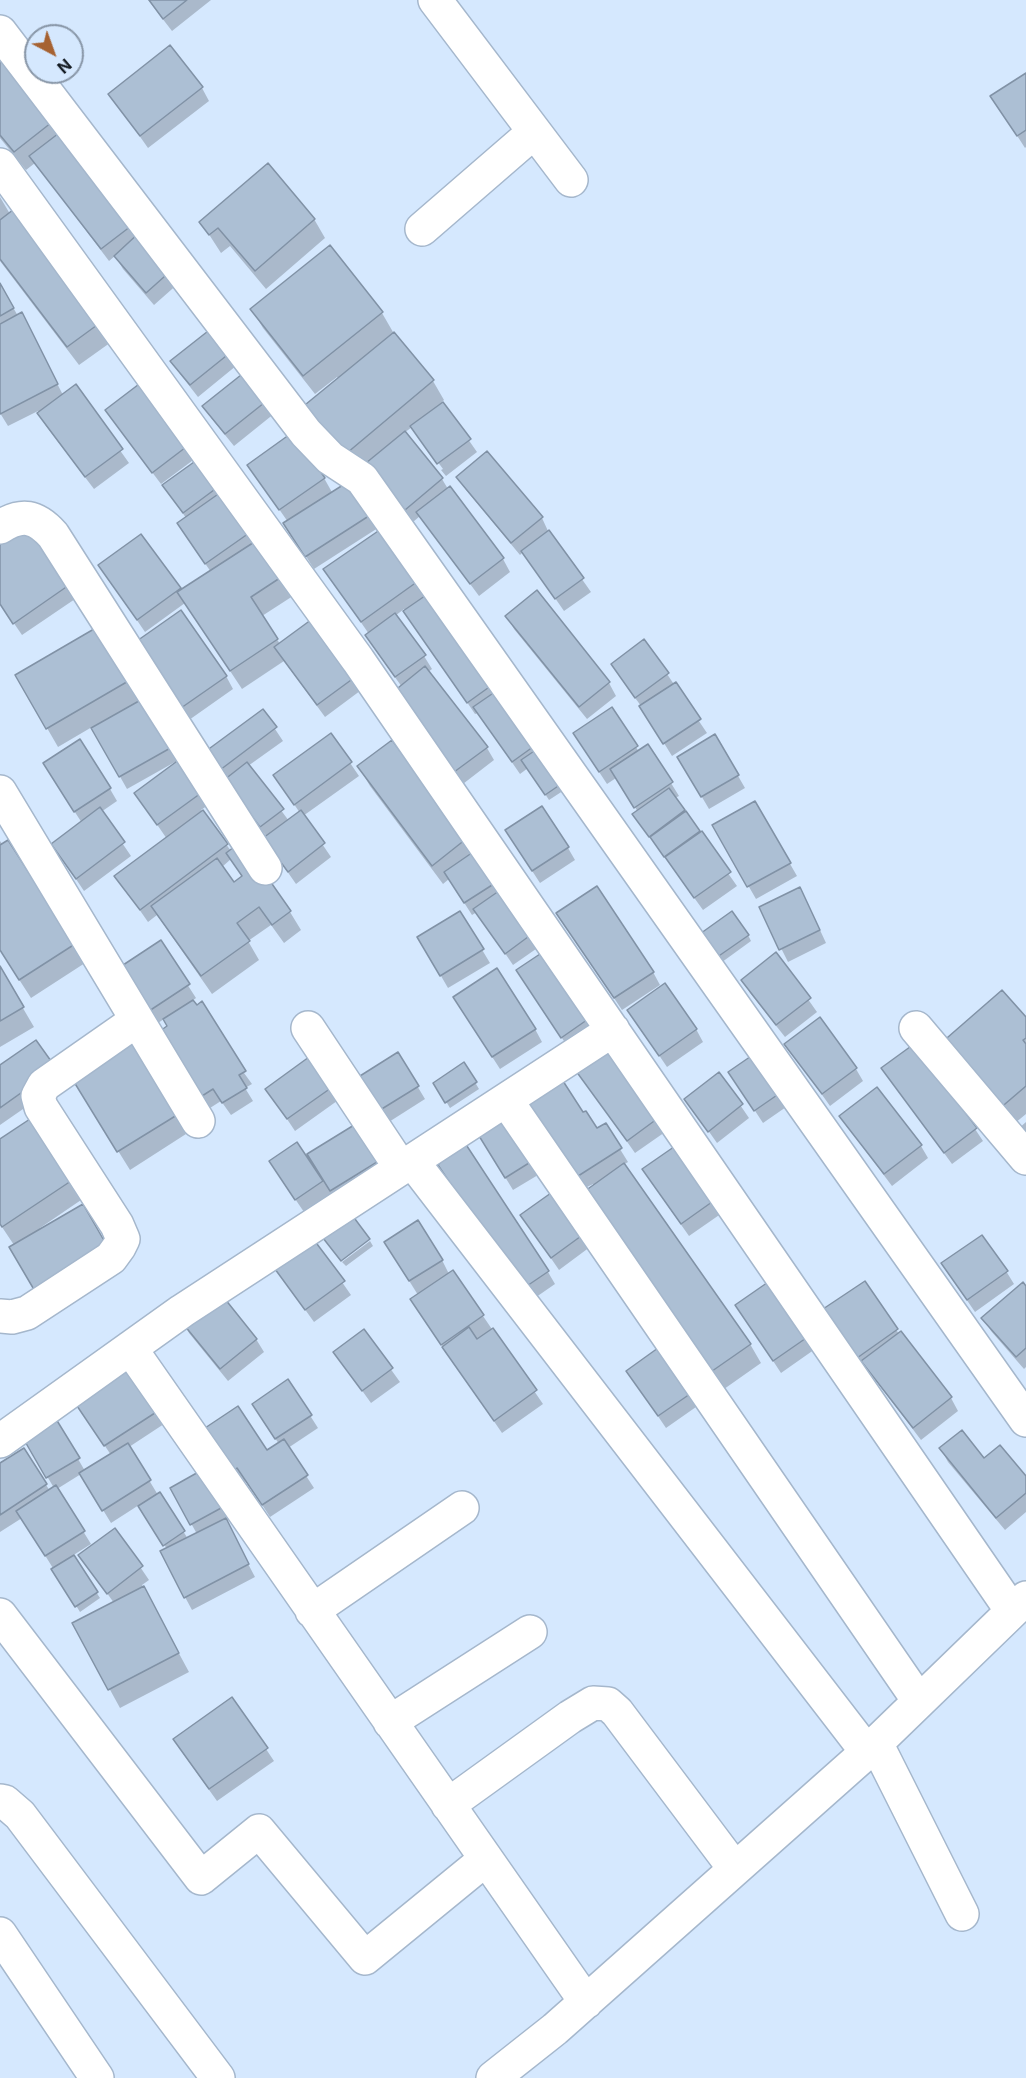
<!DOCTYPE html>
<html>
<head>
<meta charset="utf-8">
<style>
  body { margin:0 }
  #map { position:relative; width:1026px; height:2078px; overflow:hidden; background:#d5e8fe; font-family:Inter,sans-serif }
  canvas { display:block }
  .north { position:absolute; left:24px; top:24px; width:60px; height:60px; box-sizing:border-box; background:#d5e8fe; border:2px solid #8896a7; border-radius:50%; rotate:139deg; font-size:16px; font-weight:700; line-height:24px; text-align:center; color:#151c24 }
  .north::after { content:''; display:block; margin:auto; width:21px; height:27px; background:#a66232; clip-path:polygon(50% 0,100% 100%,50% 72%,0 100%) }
</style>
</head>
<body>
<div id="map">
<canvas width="1026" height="2078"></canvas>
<div class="north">N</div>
</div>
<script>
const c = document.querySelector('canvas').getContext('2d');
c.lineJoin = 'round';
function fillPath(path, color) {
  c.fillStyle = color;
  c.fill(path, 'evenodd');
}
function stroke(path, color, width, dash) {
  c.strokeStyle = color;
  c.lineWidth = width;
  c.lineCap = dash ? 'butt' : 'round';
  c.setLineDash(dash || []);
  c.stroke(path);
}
const shadow = new Path2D(`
  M148,0H211L172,31Z
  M0,51L180,282L154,305L123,269L115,256L109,261L35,163L26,170L0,138Z
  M1026,75V147L1025,148L1000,109Z
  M202,88L209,101L148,148L110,94Z
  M0,197L10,214L114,340L79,365L0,261Z
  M314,219L325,238L266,289L230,246L221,253L201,222Z
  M330,247L382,313L393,332L433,381L444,400L442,402L477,452L446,476L441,470L443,469L412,427L404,433L442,479L448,489L449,488L503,559L510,572L479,596L420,516L413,522L375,476H353L339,379L337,377L315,394L263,328L252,310Z
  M0,285L18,316L28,327L63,395L75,387L129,463L94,489L46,426L38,411L8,426L0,413Z
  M216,326L242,361L198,397L180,374L172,361Z
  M246,373L275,413L234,446L212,419L204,406Z
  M115,423L193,442L200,455L161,484Z
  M201,459L296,594L262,616L280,644L368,685L325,717L284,661L242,689L185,603L145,632L100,566L179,589L181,592L211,572L186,536V518L164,485Z
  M249,466L324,478L333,494L354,480L381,526L314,569L293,536L288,522Z
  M458,477L542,518L548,531L591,592L564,611L523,552L520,555L466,490Z
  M24,527L78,597L22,635L0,603V543Z
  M383,529L572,785L549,800L528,768L520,774L478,713L475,714L404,609L395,616L424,656L432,669L428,672L487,748L494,760L459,787L402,687L374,648L367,636L369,634L333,582Z
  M537,593L609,683L616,696L587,719L514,629L507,616Z
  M106,624L214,801L201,810L231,851L290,912L301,930L284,943L271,925L248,941L259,960L212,994L157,915L148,922L116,876L167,839L136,794L176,764L175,762L127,789L92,727L58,747L17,676ZM231,859L243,878L234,884L222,867Z
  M144,656L226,676L233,689L189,720Z
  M667,674L707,733L672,756L641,706L620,677Z
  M263,711L283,741L248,766L289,821L300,813L283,788L331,735L359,776L303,816L331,857L296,884L273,851L267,837L233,794L215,764Z
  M715,736L745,788L709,809L679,758Z
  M391,742L546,942L513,965L477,912L472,915L449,879L443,884L370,786L359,767Z
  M582,746L636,747L639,752L648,746L679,796L675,798L737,886L703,910L638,820V812L616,778L607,784Z
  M52,777L110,789L117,801L101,812L131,856L84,891L53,845L82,823Z
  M755,803L797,876L756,899L714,826Z
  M0,841L3,845L8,842L85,963L31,998L0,950Z
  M514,843L568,848L575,860L540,883Z
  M807,902L826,943L788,962L761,908Z
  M460,913L490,963L448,988L419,938Z
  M566,926L653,972L660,985L622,1010Z
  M748,935L751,941L718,965L702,942Z
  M160,942L196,998L192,1001L252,1084L245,1088L253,1101L231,1115L221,1101L210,1108L170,1044L169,1027L164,1019L152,1027L124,984Z
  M776,954L817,1012L785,1037L750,993L743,980Z
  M0,969L34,1027L0,1047Z
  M525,983L600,1029L570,1050Z
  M462,1010L535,1029L542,1042L500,1069Z
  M629,1011L696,1029L703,1042L667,1067Z
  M1026,1019V1114L1009,1128L953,1063Z
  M786,1044L856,1069L863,1081L830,1106Z
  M610,1048L668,1130L635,1153L578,1072Z
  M398,1054L425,1099L381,1127L354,1081Z
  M756,1054L789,1105L763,1123L738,1085Z
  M309,1059L337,1101L295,1131L267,1089Z
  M464,1064L479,1089L450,1108L435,1083Z
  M0,1067L62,1082L0,1125Z
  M883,1069L975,1129L983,1141L952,1164Z
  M719,1074L749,1118L717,1143L686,1099Z
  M84,1096L175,1115L186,1134L130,1170Z
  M508,1113L543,1172L513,1190L485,1144Z
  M583,1114L597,1130L605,1125L628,1162L623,1165L750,1344L761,1363L717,1394L594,1186L593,1184L583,1189L538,1116Z
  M841,1116L921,1146L928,1158L892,1186L849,1129Z
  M33,1119L84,1198L40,1228L41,1230L14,1245L0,1224V1141Z
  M1026,1122V1142L1018,1129Z
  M359,1124L388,1172L338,1203L332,1193L304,1212L278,1174L316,1171Z
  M680,1144L725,1211L689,1236L651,1182Z
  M447,1178L548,1272L555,1284L529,1302Z
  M522,1216L587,1231L594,1244L559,1270Z
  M370,1241L373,1246L346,1266L342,1262Z
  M314,1242L351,1295L314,1322L276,1269Z
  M393,1255L442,1260L449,1274L453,1272L543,1404L502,1433L419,1312L418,1295Z
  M1006,1271L1014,1284L975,1312L951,1277Z
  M774,1281L818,1347L781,1373L737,1306Z
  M864,1283L899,1334L951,1398L958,1411L921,1440L867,1369L866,1370L833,1322Z
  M1026,1288V1367L1024,1369L991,1331L983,1318Z
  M182,1320L256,1339L264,1352L228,1381L189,1333Z
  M364,1332L400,1382L371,1403L335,1353Z
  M124,1363L164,1424L129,1447L158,1495L160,1494L188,1539L197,1534L172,1489L202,1472L229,1520L226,1522L255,1577L192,1610L185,1597L167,1549L139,1505L111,1523L81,1474L57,1489L91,1544L72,1556L100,1598L80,1612L22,1518L0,1532V1465L23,1450L50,1491L54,1488L25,1439L56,1421L85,1471L111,1455L81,1410Z
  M628,1372L689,1394L696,1407L666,1428Z
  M288,1381L318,1428L288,1448L314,1488L270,1517L246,1480L232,1489L205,1447L267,1452L279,1444L261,1417Z
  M941,1449L1026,1479V1512L1005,1530L948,1462Z
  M115,1530L149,1580L142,1585L189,1672L120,1708L74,1624L114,1603L80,1555Z
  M266,1749L274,1761L217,1801L182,1752Z`);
const building = new Path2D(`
  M149,0H187L163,19Z
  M170,45L203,87L140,136L108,94Z
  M0,49L56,119L14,152L0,135Z
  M1026,73V130L1017,136L990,96Z
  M63,130L135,223L101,249L29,156Z
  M268,163L315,219L255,271L218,228L209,235L199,222Z
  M18,206L104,320L67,347L0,259V220Z
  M141,231L174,268L146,293L114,256Z
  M330,245L383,312L303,376L250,309Z
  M0,283L14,308L0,316Z
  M22,312L58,384L0,414V324Z
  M217,324L236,348L190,385L170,361Z
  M394,332L434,380L341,458L300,409Z
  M246,371L269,399L225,434L202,406Z
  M147,378L194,441L152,473L105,410Z
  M76,384L123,449L85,477L37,413Z
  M443,402L471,439L437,464L410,426Z
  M405,431L443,478L405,510L366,463Z
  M293,432L325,478L279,510L247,465Z
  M487,451L543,517L511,543L456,477Z
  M201,457L222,484L183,513L162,485Z
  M354,478L375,512L305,557L283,523Z
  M450,486L504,558L470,584L416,512Z
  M224,490L252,531L205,564L177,523Z
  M24,525L72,583L13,624L0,604V542Z
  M384,527L421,579L361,622L323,569Z
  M549,530L584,578L555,599L521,551Z
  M141,534L181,588L137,620L98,565Z
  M262,537L286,574L251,597L278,639L230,671L177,592Z
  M435,589L499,680L467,703L403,611Z
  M537,590L610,682L579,707L505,616Z
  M181,610L227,676L181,708L134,643Z
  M395,613L426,655L395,677L365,635Z
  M319,614L362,672L317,705L274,647Z
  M106,622L137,676L46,729L15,675Z
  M644,639L669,673L635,698L611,664Z
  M425,666L488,747L450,775L388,696Z
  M676,682L701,719L663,744L639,706Z
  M505,685L544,739L512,762L473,707Z
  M146,697L174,746L119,777L91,728Z
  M612,707L638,746L599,772L573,733Z
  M263,709L277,727L220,770L206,751Z
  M331,733L352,762L294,805L273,775Z
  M715,734L739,775L701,797L677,757Z
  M80,739L111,788L74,812L43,763Z
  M392,740L466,839L432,866L357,766Z
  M546,743L570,778L545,795L521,760Z
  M648,744L673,782L634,808L610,769Z
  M184,756L208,788L157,825L134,793Z
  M247,762L284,809L260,827L224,780Z
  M669,788L685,810L649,837L632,814Z
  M755,801L791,863L747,887L712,825Z
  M542,806L569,847L532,871L505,830Z
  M100,807L125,842L76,879L51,844Z
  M203,810L228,844L140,910L114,876Z
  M301,810L325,843L288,872L263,838Z
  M686,811L700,831L664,857L650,837Z
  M702,831L731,872L694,898L665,857Z
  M8,840L75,944L19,980L0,950V845Z
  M242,841L291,911L272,925L259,907L237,923L250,941L201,976L151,906L217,858L234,882L242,876L226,853Z
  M479,848L500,880L464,903L444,872Z
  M509,884L540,928L505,954L473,909Z
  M597,886L654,972L614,998L556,913Z
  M800,887L820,930L779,950L759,907Z
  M460,911L484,949L440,976L417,937Z
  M732,911L749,935L713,960L697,936Z
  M161,940L190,984L143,1015L114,971Z
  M549,948L594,1015L561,1038L516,970Z
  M776,952L811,998L776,1025L741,980Z
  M0,966L24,1007L0,1021Z
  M497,968L536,1029L492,1057L453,997Z
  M665,983L697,1029L659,1056L627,1010Z
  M1002,990L1026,1017V1038L1023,1040L1026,1044V1086L998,1110L940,1044Z
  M193,1000L197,1005L202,1001L246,1071L239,1075L247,1088L222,1103L213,1089L202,1096L160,1031L167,1026L163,1019Z
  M820,1017L857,1068L822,1094L784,1044Z
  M36,1040L56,1068L0,1108V1065Z
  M130,1040L177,1115L117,1152L71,1077Z
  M914,1044L977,1128L944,1153L881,1068Z
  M611,1046L661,1116L627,1141L576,1071Z
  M398,1052L419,1086L372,1115L352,1081Z
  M757,1052L783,1091L754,1111L728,1072Z
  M309,1057L331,1088L287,1119L265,1089Z
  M464,1062L477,1082L445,1103L433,1083Z
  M719,1072L743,1104L708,1132L684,1099Z
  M563,1081L583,1112L586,1111L597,1128L606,1123L622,1148L575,1178L528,1103Z
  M877,1087L922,1145L884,1174L839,1116Z
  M508,1111L537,1158L505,1178L476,1131Z
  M33,1117L74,1179L2,1227L0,1224V1139Z
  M359,1122L382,1159L330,1191L307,1154Z
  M463,1140L549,1271L521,1290L438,1165Z
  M297,1142L323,1181L295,1200L269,1161Z
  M681,1142L719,1197L681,1224L642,1169Z
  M624,1163L751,1344L705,1376L578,1196Z
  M558,1188L588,1231L551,1258L520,1215Z
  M83,1204L110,1251L36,1293L9,1247Z
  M352,1215L370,1239L341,1261L323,1238Z
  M418,1220L443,1260L409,1281L384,1242Z
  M982,1235L1008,1271L967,1300L941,1263Z
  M314,1240L345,1281L305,1310L275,1269Z
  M453,1270L484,1315L441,1345L410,1299Z
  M774,1278L812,1334L773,1361L735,1305Z
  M865,1281L898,1329L857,1358L823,1309Z
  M1023,1282L1026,1286V1348L1016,1357L981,1318Z
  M217,1289L257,1339L220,1369L180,1320Z
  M469,1327L477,1339L493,1328L537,1390L494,1421L442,1347Z
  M364,1329L393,1368L362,1391L333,1352Z
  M901,1331L952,1397L913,1428L861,1361Z
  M658,1348L690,1394L658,1416L626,1371Z
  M125,1361L158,1411L104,1446L71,1397Z
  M288,1379L312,1415L275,1439L252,1404Z
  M238,1406L267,1450L284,1439L308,1475L262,1505L237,1468L224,1477L196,1434Z
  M56,1419L80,1458L46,1478L23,1438Z
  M962,1430L984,1458L1000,1445L1026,1476V1493L996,1518L939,1448Z
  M128,1443L151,1480L102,1511L79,1473Z
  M24,1448L47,1484L0,1515V1463Z
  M202,1470L223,1507L190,1525L170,1488Z
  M56,1485L85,1531L45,1556L16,1511Z
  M160,1492L185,1531L163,1546L138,1506Z
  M226,1518L249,1564L184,1598L160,1551Z
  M115,1528L143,1566L107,1594L78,1555Z
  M74,1555L98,1592L75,1607L51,1569Z
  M144,1586L179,1653L108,1690L72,1623Z
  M232,1697L268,1748L209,1789L173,1739Z`);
const minor = new Path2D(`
  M435,0L571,180
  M0,32L306,433L330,458L362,479L1026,1420
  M0,165L358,660L1012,1611
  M422,229L534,132
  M0,527C22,513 36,516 53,535L265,868
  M0,792L198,1121
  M308,1028L401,1168
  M916,1028L1026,1158
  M506,1100L919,1701
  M412,1161L867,1752
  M0,1316L12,1317L27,1313L111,1258L119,1247L123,1239L117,1225L41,1107L38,1096L44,1085L137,1020
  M130,1348L586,2002
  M0,1441L182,1311L613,1030
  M312,1611L462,1508
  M0,1615L201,1878L259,1831L365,1958L486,1859
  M390,1722L530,1632
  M876,1743L962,1914
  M0,1801L5,1802L20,1815L218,2078
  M448,1805L570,1717L593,1703L608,1704L617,1712L735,1869
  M0,1934L97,2078
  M493,2078L555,2029L867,1752L1026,1598`);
fillPath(shadow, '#0003');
fillPath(building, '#acbfd4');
stroke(building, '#8192a6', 1.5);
stroke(minor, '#a5b7cc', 36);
stroke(minor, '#fff', 33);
</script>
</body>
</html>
